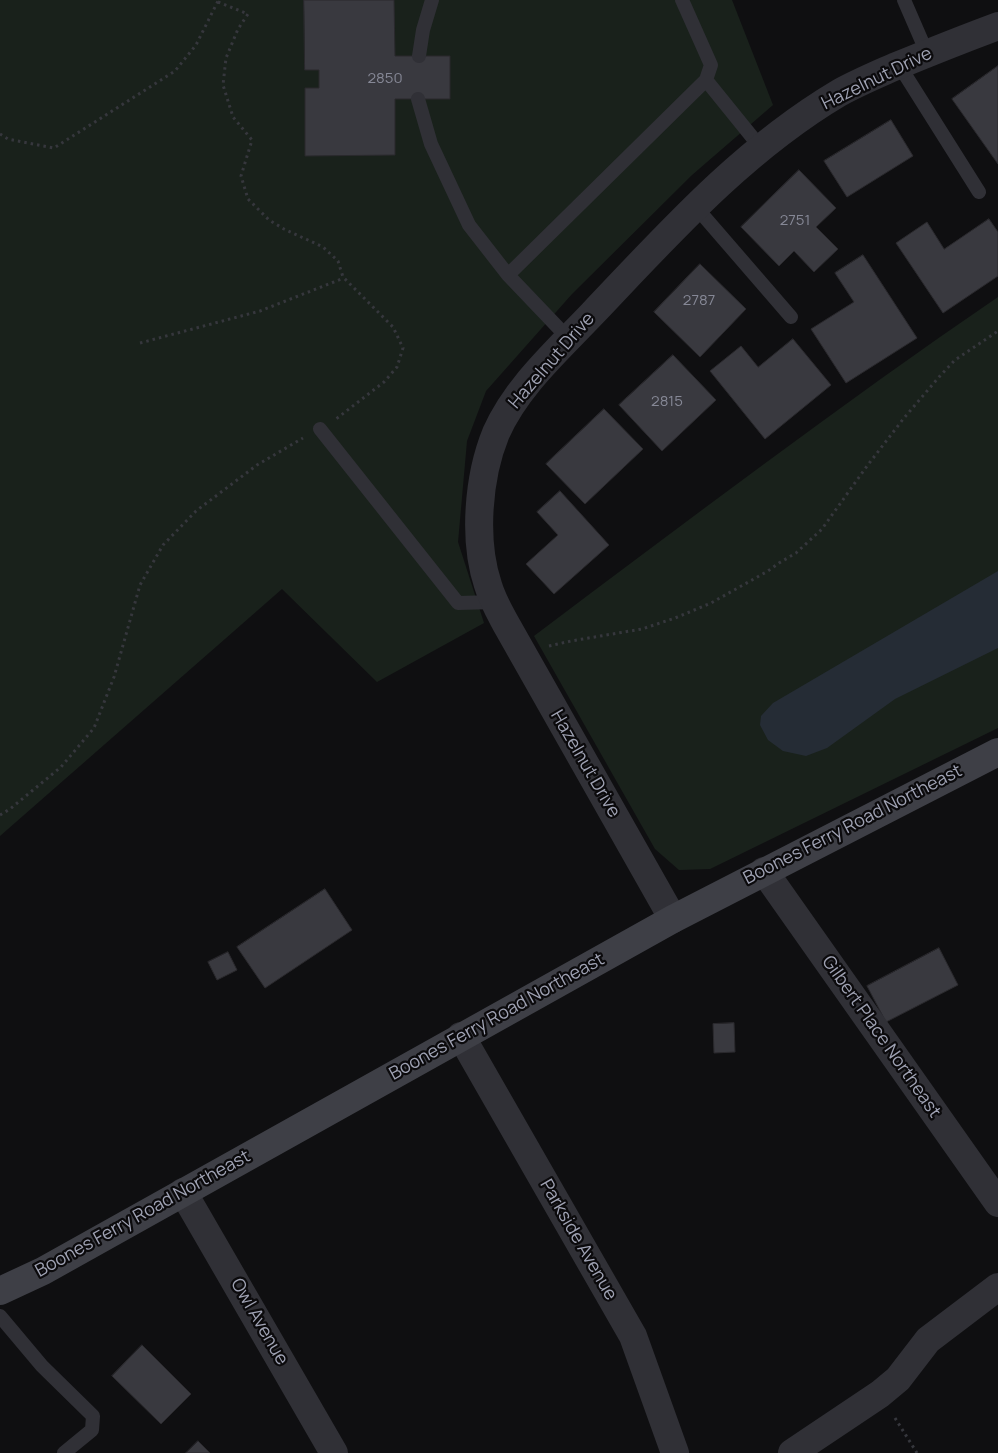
<!DOCTYPE html>
<html>
<head>
<meta charset="utf-8">
<style>
  body { margin:0 }
  canvas { display:block; background:#0f0f11 }
</style>
</head>
<body>
<canvas width="998" height="1453"></canvas>
<script>
const c = document.querySelector('canvas').getContext('2d');
c.lineJoin = 'round';
function fillPath(path, color) {
  c.fillStyle = color;
  c.fill(path, 'evenodd');
}
function stroke(path, color, width, dash) {
  c.strokeStyle = color;
  c.lineWidth = width;
  c.lineCap = dash ? 'butt' : 'round';
  c.setLineDash(dash || []);
  c.stroke(path);
}
function drawText(font, color, halo, rows, align = 'center') {
  c.font = font + ' Manrope,sans-serif';
  c.lineWidth = 4.5;
  c.setLineDash([]);
  c.textBaseline = 'middle';
  c.strokeStyle = halo;
  c.fillStyle = color;
  for (const [text, x, y, turn = 0] of rows) {
    c.save();
    c.translate(x, y);
    c.rotate((+turn || 0) * Math.PI / 180);
    c.textAlign = isNaN(turn) ? turn : align;
    if (halo) c.strokeText(text, 0, 0);
    c.fillText(text, 0, 0);
    c.restore();
  }
}
const green = new Path2D(`
  M0,0H732L773,105L692,175L572,294L486,391L467,441L458,542L484,623L377,682L282,589L0,836Z
  M998,297V728L710,869L679,870L655,849L534,636C687,521 840,405 998,297Z`);
const water = new Path2D(`
  M998,571V648L895,699L827,748L806,756L783,751L768,740L760,725L761,716L773,703Z`);
const building = new Path2D(`
  M304,0H394L395,56H450V99H395V155L305,156V88H319V70H305Z
  M998,66V164L952,99Z
  M891,120L913,156L847,197L824,161Z
  M799,170L836,208L816,227L838,249L814,272L794,251L779,266L741,227Z
  M989,219L998,232V276L943,313L896,243L927,222L944,249Z
  M863,255L917,338L846,383L811,329L854,302L835,273Z
  M700,264L746,309L700,357L654,312Z
  M793,339L831,385L765,439L710,371L741,346L758,367Z
  M673,355L716,400L662,451L619,405Z
  M604,409L643,449L585,504L546,464Z
  M560,491L609,545L554,594L526,564L558,535L537,512Z
  M325,889L352,930L265,988L237,947Z
  M939,948L958,985L886,1022L867,986Z
  M228,952L237,970L217,980L208,962Z
  M734,1023L735,1052L714,1053L713,1024Z
  M142,1345L191,1394L161,1424L112,1376Z
  M198,1441L210,1453H186Z`);
const path = new Path2D(`
  M218,2L248,14L238,29L226,58L223,85L233,117L252,140L241,176L248,199L269,220L284,229L323,247L338,261L343,277L393,327L403,348L397,367L384,382L336,419
  M0,134L8,139L54,148L175,71L196,45L218,1
  M140,343L260,311L344,278
  M549,646L571,641L642,629L675,618L711,603L768,571L779,563L796,553L822,529L867,466L904,418L939,377L955,360L998,331
  M0,815L10,809L61,767L94,728L114,677L140,585L163,545L196,511L257,465L303,438
  M895,1418L917,1453`);
const lane = new Path2D(`
  M904,0L927,53
  M419,56L423,30L432,0
  M899,65L979,192
  M706,80L761,148
  M418,99L431,144L469,225L508,275L569,339
  M695,206L791,317
  M508,275L706,80L711,65L682,0
  M320,429L458,603L494,602
  M0,1316L42,1366L93,1416L92,1430L64,1453`);
const street = new Path2D(`
  M764,871L998,1203
  M673,919L506,624C499,611 492,599 488,585C473,540 478,477 496,433C517,386 558,350 593,313C669,233 743,150 839,93C857,83 876,75 894,67C928,53 963,39 998,26
  M461,1036L633,1336L675,1453
  M183,1192L334,1453
  M792,1453L880,1394L898,1379L928,1340L998,1287`);
const secondary = new Path2D(`
  M0,1291L43,1271L673,919L998,752`);
const numberNames = [
  ["2850",385,79],
  ["2751",795,221],
  ["2787",699,301],
  ["2815",667,402]
];
const streetNames = [
  ["Hazelnut Drive",877,79,-26],
  ["Hazelnut Drive",552,361,-49],
  ["Hazelnut Drive",585,764,60],
  ["Boones Ferry Road Northeast",853,825,-27],
  ["Boones Ferry Road Northeast",497,1017,-29],
  ["Gilbert Place Northeast",881,1037,55],
  ["Boones Ferry Road Northeast",143,1214,-29],
  ["Parkside Avenue",578,1240,60],
  ["Owl Avenue",259,1322,60]
];
fillPath(green, '#19211b');
fillPath(water, '#252c35');
fillPath(building, '#39393f');
stroke(building, '#2a292d', 1);
stroke(path, '#36373d', 3, [2.5, 4]);
stroke(lane, '#303036', 14);
stroke(street, '#303036', 28);
stroke(secondary, '#3e3f46', 28);
drawText('15px', '#868896', null, numberNames);
drawText('18px', '#9fa2b3', '#0b0a0c', streetNames);
</script>
</body>
</html>
